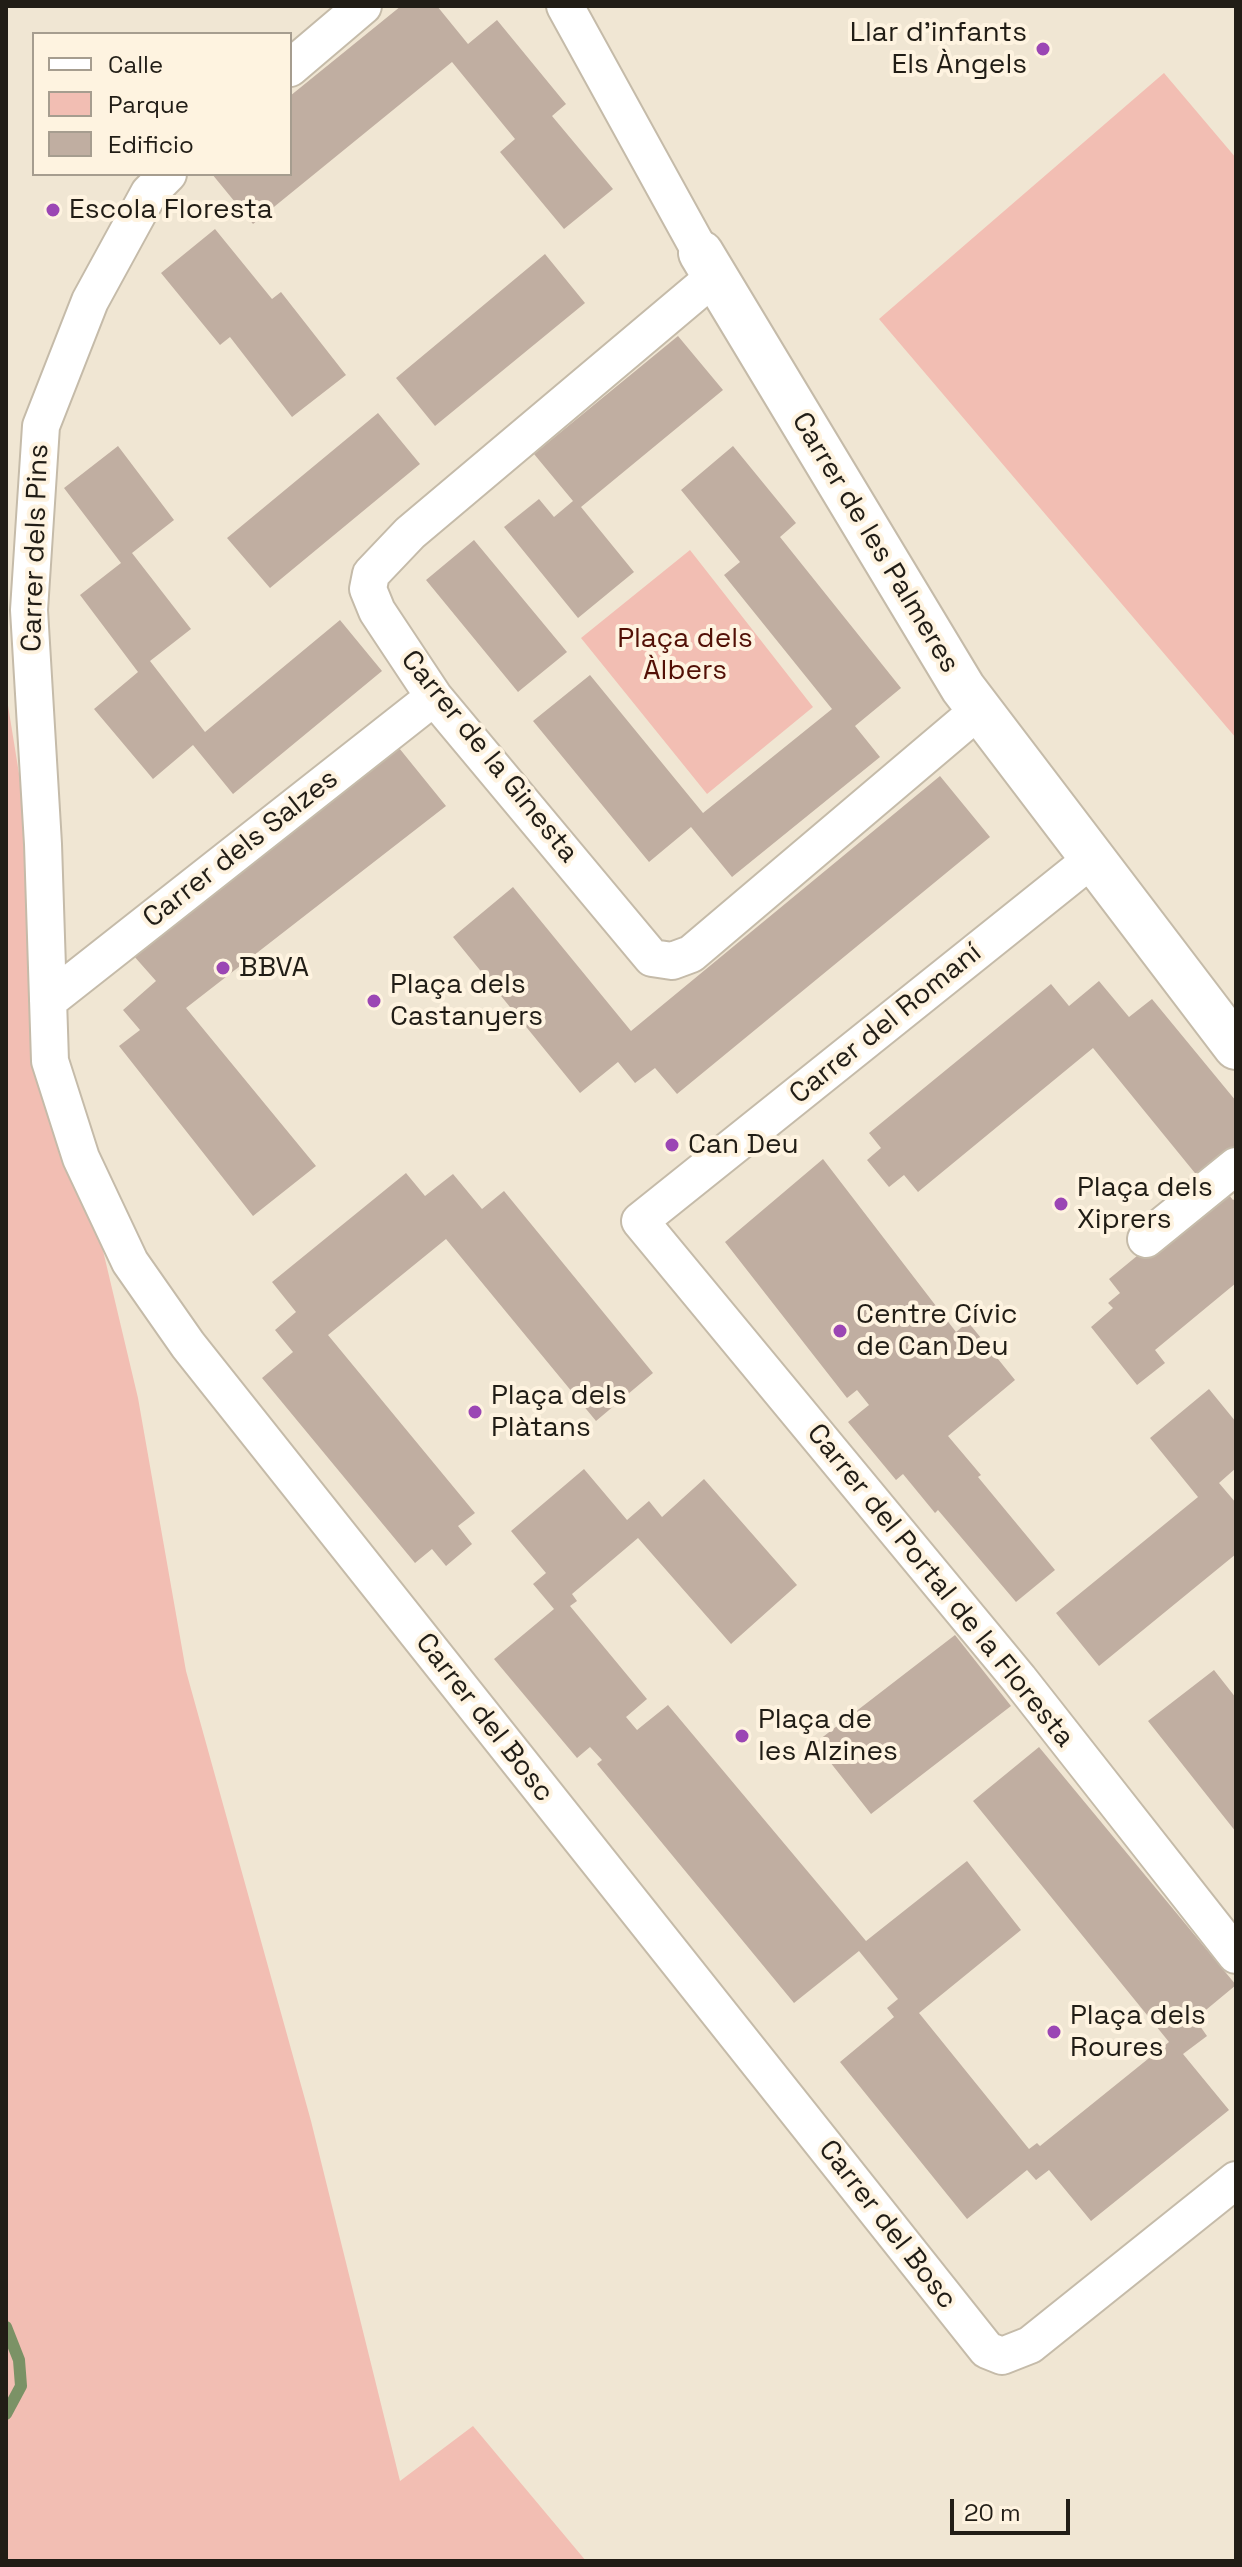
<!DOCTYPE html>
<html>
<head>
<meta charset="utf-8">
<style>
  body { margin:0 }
  #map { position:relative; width:1242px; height:2567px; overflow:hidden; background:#f0e6d3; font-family:"Space Grotesk",sans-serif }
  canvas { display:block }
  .frame { position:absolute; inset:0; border:8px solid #211d16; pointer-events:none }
  .legend { position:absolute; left:32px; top:32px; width:260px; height:144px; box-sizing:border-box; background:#fef3e0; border:2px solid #a69d8f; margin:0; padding:10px 14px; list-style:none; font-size:24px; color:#211d16 }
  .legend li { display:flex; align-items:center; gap:16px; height:40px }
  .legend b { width:40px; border:2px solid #a69d8f }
  .scale { position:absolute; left:950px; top:2499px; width:120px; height:36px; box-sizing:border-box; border:4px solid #211d16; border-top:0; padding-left:10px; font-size:24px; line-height:28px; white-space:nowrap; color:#211d16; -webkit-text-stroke:6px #fef3e0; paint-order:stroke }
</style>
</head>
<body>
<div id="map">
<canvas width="1242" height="2567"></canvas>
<div class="frame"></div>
<ul class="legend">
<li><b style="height:10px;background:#fff"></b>Calle</li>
<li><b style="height:22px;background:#f2beb3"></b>Parque</li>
<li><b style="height:22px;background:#c0aea1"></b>Edificio</li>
</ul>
<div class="scale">20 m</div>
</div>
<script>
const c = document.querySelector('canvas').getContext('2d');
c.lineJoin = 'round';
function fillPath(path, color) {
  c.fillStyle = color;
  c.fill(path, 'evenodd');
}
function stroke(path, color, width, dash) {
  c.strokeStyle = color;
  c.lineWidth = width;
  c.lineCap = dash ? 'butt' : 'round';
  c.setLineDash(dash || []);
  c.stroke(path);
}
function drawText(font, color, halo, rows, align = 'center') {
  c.font = font + ' "Space Grotesk",sans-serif';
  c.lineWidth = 8;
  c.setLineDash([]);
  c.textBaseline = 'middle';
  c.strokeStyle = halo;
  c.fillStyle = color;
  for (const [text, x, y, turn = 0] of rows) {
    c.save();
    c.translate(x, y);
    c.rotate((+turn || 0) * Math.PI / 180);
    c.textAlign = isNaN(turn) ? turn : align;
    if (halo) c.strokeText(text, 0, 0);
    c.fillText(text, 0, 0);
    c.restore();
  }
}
const green = new Path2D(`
  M1164,73L1236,158V738L879,319Z
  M690,550L813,707L707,794L581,638Z
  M6,693L81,1158L138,1398L186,1671L311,2121L400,2481L473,2426L586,2561H6Z`);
const stream = new Path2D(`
  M6,2327L19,2360L21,2386L6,2414`);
const building = new Path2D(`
  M401,6H437L468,44L497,20L566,104L552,116L613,189L564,229L500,152L515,139L452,62L253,224L212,174H290V96Z
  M215,229L272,299L281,292L346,375L292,417L230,337L220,345L161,273Z
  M545,254L585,303L435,426L396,378Z
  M678,336L723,390L581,507L634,572L578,618L504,527L539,499L554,517L573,501L534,454Z
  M378,413L420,464L270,588L227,538Z
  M118,446L174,520L132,553L191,629L150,661L205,732L340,620L382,671L233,794L193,745L153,779L94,709L138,672L80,595L121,563L64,488Z
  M733,446L796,523L780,537L901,688L855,726L880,757L732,877L691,827L649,862L533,721L590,675L703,813L832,709L724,575L740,562L681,490Z
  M474,540L567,652L518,692L426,580Z
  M395,743L446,806L186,1008L316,1166L253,1216L119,1046L140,1030L123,1010L156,981L133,955Z
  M940,776L990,837L677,1094L655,1068L635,1083L618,1062L580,1093L453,937L513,887L631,1031Z
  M1099,981L1129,1017L1152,999L1236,1101V1148L1199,1178L1093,1048L918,1192L904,1175L889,1187L867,1160L881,1148L869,1133L1051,984L1069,1006Z
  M823,1159L956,1332L968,1322L1015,1380L948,1436L981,1475L978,1477L1055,1570L1016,1602L938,1510L935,1513L903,1474L896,1480L848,1422L869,1405L857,1390L847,1398L725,1242Z
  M406,1173L425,1196L453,1174L482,1209L504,1191L653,1373L596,1421L446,1239L328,1335L475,1513L458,1526L472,1544L446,1566L432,1549L415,1563L262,1378L293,1352L275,1330L296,1312L272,1282Z
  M1222,1186L1233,1200L1236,1198V1283L1155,1350L1165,1363L1137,1385L1091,1327L1113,1308L1108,1303L1120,1293L1109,1279Z
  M1209,1389L1236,1422V1468L1219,1483L1236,1503V1554L1099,1666L1056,1613L1198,1497L1150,1438Z
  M584,1469L627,1520L649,1501L662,1517L704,1479L797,1585L731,1644L638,1538L572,1594L577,1601L570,1606L647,1699L626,1717L637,1730L668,1705L866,1941L967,1861L1021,1930L919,2013L1029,2149L1037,2143L1040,2146L1169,2042L973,1801L1039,1747L1236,1985L1195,2019L1207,2036L1183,2054L1229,2110L1091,2221L1049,2170L1036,2180L1027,2170L967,2219L840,2062L894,2017L887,2008L898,1999L859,1951L794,2003L597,1764L602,1760L590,1747L577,1758L494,1659L554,1609L533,1584L546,1573L511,1531Z
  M955,1635L1011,1706L871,1814L815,1743Z
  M1214,1670L1236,1698V1832L1148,1721Z`);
const minor = new Path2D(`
  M565,6L701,253
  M290,68L363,6
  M168,174L149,193L90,301L41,426L29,610L43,844L50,1061L81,1158L130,1262L188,1345L987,2350L1002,2356L1030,2345L1236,2180
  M714,277L410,533L371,574L368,589L377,611L434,697L652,958L672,961L691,954L979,710
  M1095,860L1092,859L640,1221L1019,1679L1236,1955
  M48,1001L434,697
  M1146,1239L1236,1166`);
const tertiary = new Path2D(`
  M701,253L963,688L1236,1047`);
const markers = [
  [1043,49,8,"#9b46b4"],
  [53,210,8,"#9b46b4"],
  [223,968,8,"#9b46b4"],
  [374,1001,8,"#9b46b4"],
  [672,1145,8,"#9b46b4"],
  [1061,1204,8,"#9b46b4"],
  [840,1331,8,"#9b46b4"],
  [475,1412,8,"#9b46b4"],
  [742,1736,8,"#9b46b4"],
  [1054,2032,8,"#9b46b4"]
];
const poiNames = [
  ["Llar d'infants",1027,33,"right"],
  ["Els Àngels",1027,65,"right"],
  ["Escola Floresta",69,210],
  ["BBVA",239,968],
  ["Plaça dels",390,985],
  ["Castanyers",390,1017],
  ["Can Deu",688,1145],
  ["Plaça dels",1077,1188],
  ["Xiprers",1077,1220],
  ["Centre Cívic",856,1315],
  ["de Can Deu",856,1347],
  ["Plaça dels",491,1396],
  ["Plàtans",491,1428],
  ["Plaça de",758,1720],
  ["les Alzines",758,1752],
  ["Plaça dels",1070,2016],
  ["Roures",1070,2048]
];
const streetNames = [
  ["Carrer de les Palmeres",875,543,59],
  ["Carrer dels Pins",36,548,-88],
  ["Carrer de la Ginesta",489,757,51],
  ["Carrer dels Salzes",241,849,-38],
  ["Carrer del Romaní",886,1024,-39],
  ["Carrer del Portal de la Floresta",940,1586,51],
  ["Carrer del Bosc",484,1718,52],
  ["Carrer del Bosc",887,2225,52]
];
const parkNames = [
  ["Plaça dels",685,639],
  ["Àlbers",685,671]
];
fillPath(green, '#f2beb3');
stroke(stream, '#7b9266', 12);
fillPath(building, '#c0aea1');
stroke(minor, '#c5bba9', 40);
stroke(tertiary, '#c5bba9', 48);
stroke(minor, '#fff', 36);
stroke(tertiary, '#fff', 44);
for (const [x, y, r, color] of markers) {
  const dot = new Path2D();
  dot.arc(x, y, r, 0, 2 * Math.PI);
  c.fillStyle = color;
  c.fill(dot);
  stroke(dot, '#fef3e0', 3);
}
drawText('28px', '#211d16', '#fef3e0', poiNames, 'left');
drawText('28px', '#211d16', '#fef3e0', streetNames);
drawText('28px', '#521006', '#fef3e0', parkNames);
</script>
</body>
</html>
